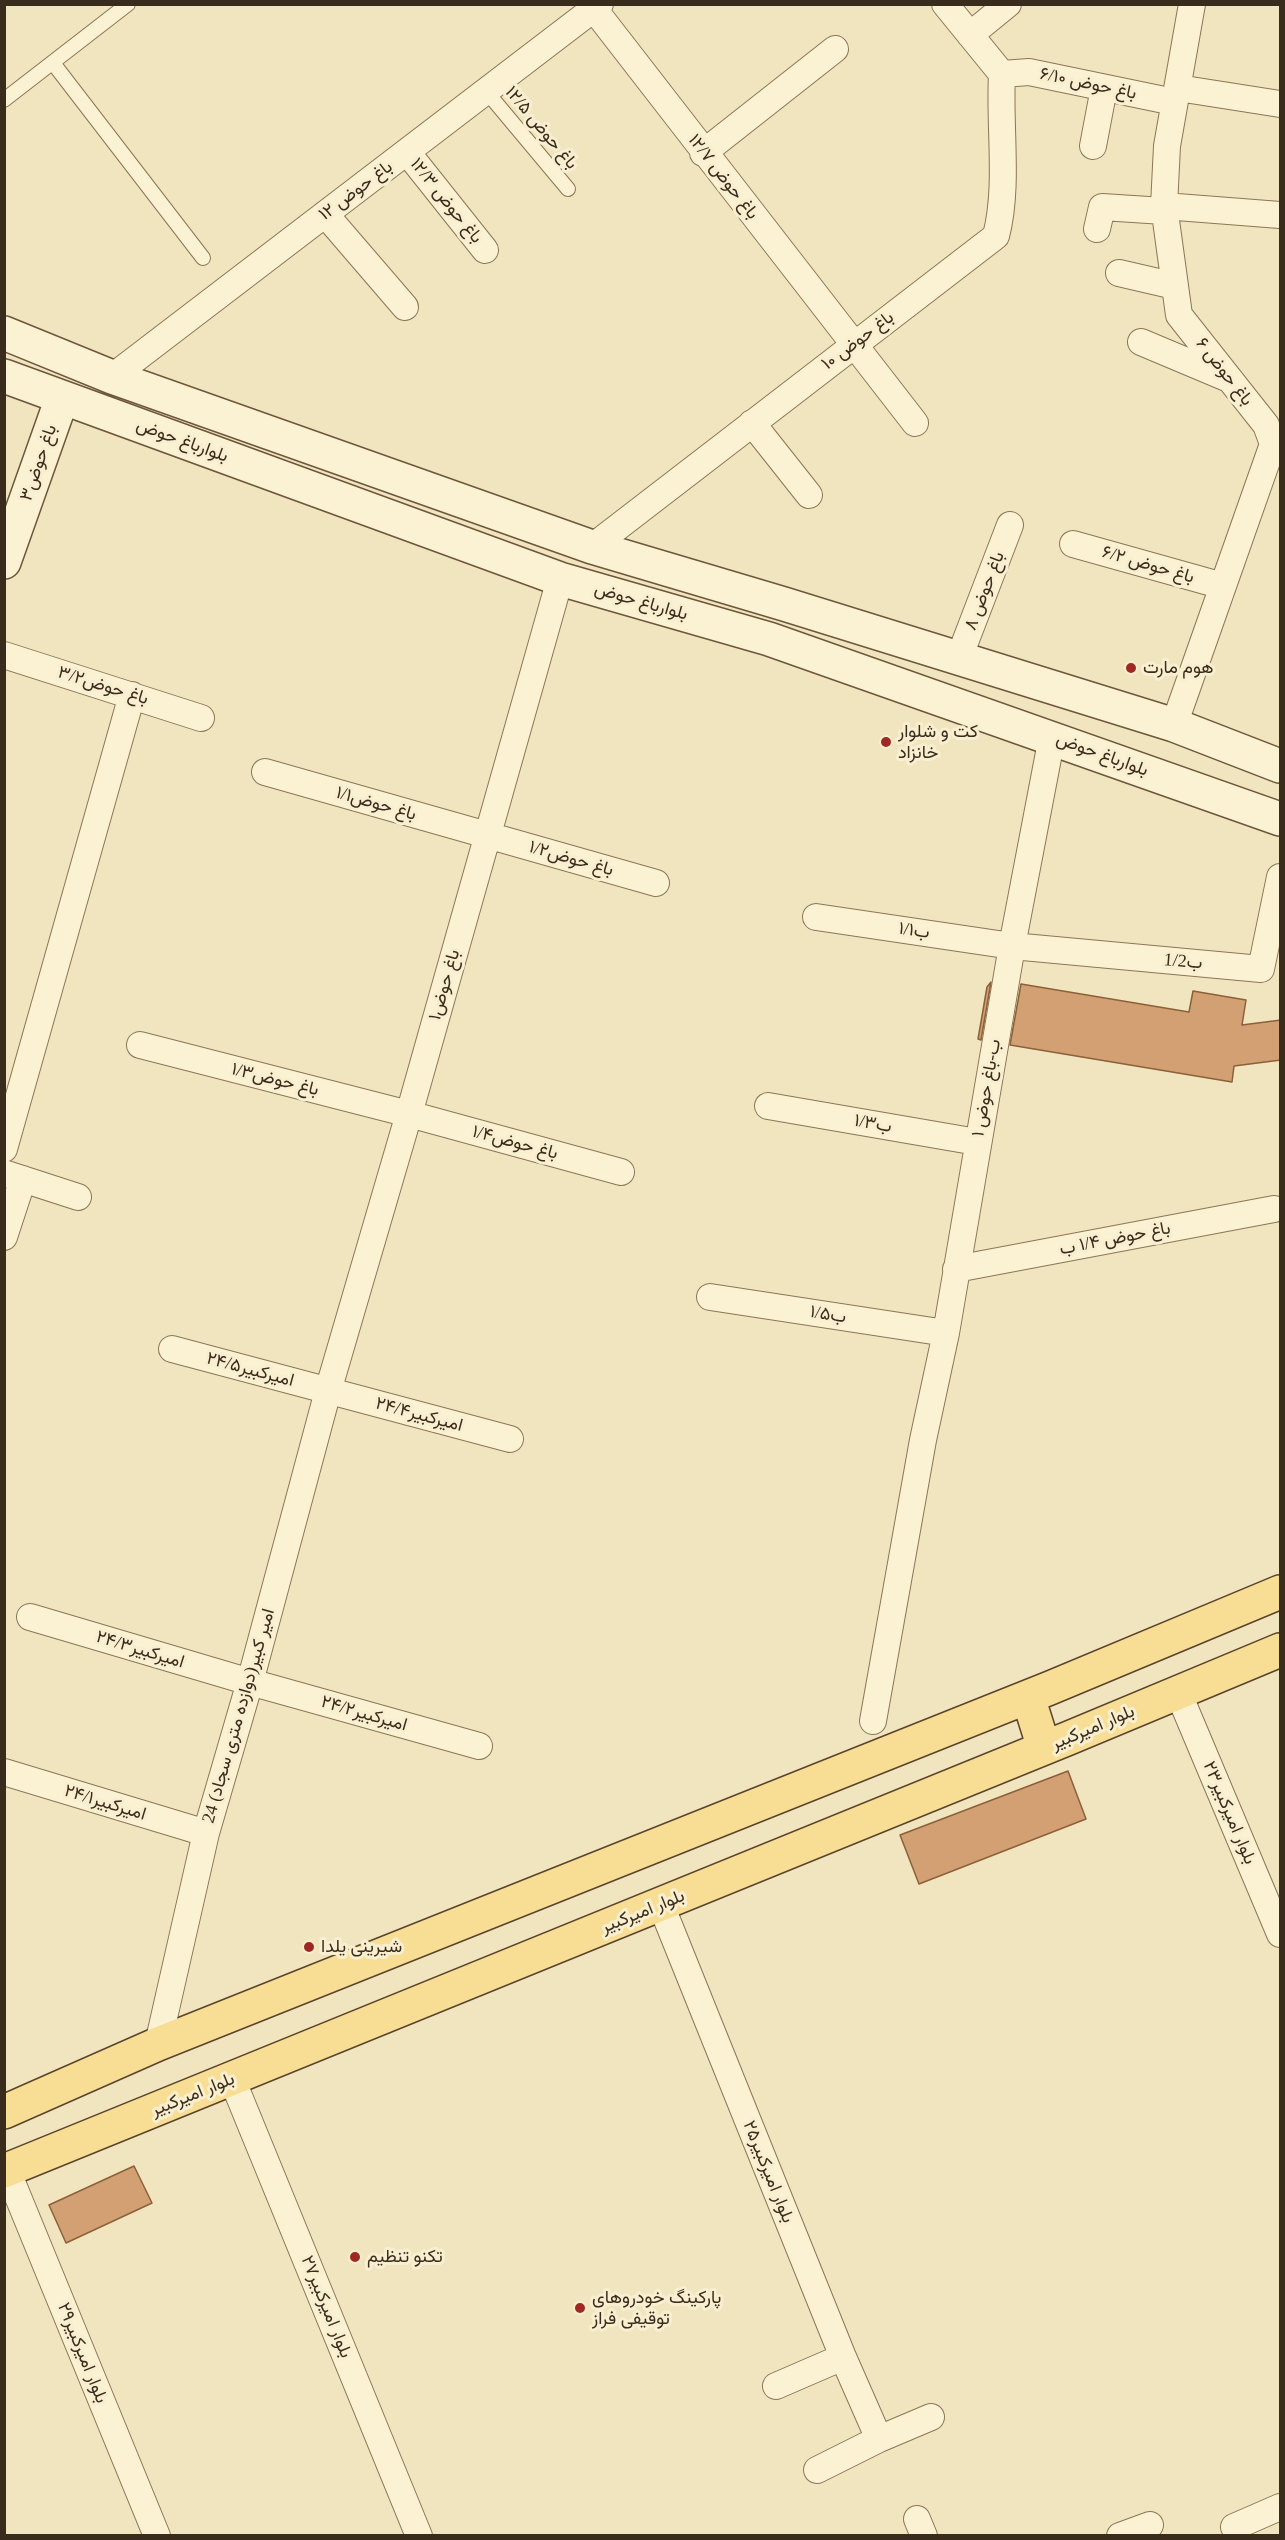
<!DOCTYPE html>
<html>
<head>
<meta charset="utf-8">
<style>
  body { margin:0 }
  #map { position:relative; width:1285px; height:2540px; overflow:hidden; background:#f1e5c0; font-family:"Times New Roman",serif }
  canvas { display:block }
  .frame { position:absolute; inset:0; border:6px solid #3a2c1c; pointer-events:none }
</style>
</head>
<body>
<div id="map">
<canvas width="1285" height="2540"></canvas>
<div class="frame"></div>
</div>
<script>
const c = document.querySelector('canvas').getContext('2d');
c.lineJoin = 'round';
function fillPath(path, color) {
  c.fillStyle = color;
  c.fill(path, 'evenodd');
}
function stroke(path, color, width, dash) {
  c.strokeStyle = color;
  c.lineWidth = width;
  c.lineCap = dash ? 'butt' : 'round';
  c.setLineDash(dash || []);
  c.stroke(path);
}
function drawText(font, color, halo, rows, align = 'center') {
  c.font = font + ' "Times New Roman",Vazirmatn,serif';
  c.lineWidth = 6;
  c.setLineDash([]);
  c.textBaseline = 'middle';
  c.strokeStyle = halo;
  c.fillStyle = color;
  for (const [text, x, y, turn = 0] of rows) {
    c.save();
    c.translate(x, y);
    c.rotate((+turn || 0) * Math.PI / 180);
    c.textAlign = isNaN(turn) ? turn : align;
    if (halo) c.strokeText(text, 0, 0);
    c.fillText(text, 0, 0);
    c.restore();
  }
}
const building = new Path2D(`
  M991,982L981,1040L978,1039L987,987Z
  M1021,984L1189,1012L1193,991L1246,1000L1242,1025L1281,1020V1060L1234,1066L1232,1082L1010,1045Z
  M1068,1771L1086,1819L919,1884L900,1835Z
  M134,2166L152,2203L66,2243L49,2205Z`);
const lane = new Path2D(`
  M53,63L203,258
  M486,91L568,189
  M4,100L128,4`);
const street = new Path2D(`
  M945,4L1002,74
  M594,9L915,423
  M970,35L1008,4
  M1002,74L1029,72L1174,102
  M1178,88L1280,104
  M1093,146L1104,88
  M407,152L485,250
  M703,153L835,49
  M1164,206L1280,215
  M325,214L405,307
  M1097,229L1102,207L1164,211
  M1119,273L1175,286
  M1141,342L1229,379
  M112,377L600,4
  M752,423L809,495
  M1073,544L1223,586
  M592,547L996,236C1009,186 999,127 1002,74
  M4,655L201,718
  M959,658L1010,525
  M1174,725L1273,444L1266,425L1179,315L1164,206L1167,146L1192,4
  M265,772L656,883
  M816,917L1012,946L1261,969L1280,877
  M140,1045L409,1114L621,1172
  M768,1106L977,1142
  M4,1149L132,695
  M4,1173L78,1197
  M4,1237L23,1179
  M956,1269L1274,1209
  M710,1297L946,1333
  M172,1349L510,1439
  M30,1617L250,1682L479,1746
  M1178,1692L1280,1934
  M873,1721L923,1440L946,1333L1012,946L1052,737
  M4,1772L206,1833
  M661,1905L843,2357L879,2439
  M158,2044L206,1833L250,1682L328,1391L409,1114L560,579
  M232,2079L419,2536
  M7,2170L157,2536
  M776,2386L843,2357
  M817,2470L879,2439L931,2417
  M917,2519L924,2536
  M1234,2527L1280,2507
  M1120,2536L1150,2525`);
const secondary = new Path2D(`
  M4,333L112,377L592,547L784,604L1174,725L1280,766
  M4,376L560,579L769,639L1280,819
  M4,562L62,398`);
const primary = new Path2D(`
  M1028,1697L1044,1748
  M4,2112L158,2044L1050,1688L1280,1592
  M4,2171L1069,1738L1280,1650`);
const markers = [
  [1131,668,6,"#9f2822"],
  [886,742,6,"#9f2822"],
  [309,1947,6,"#9f2822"],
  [355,2257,6,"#9f2822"],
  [580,2308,6,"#9f2822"]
];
const streetNames = [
  ["۶/۱۰ باغ حوض",1088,84,12],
  ["۱۲/۵ باغ حوض",541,128,50],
  ["۱۲/۷ باغ حوض",723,177,52],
  ["۱۲ باغ حوض",356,191,-37],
  ["۱۲/۳ باغ حوض",446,201,51],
  ["۱۰ باغ حوض",858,341,-37],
  ["۶ باغ حوض",1224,372,52],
  ["بلوارباغ حوض",182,441,20],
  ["باغ حوض۳",39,463,-71],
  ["۶/۲ باغ حوض",1148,565,16],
  ["۸ باغ حوض",985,591,-69],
  ["بلوارباغ حوض",641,602,16],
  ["باغ حوض۳/۲",103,686,17],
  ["بلوارباغ حوض",1102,755,20],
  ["باغ حوض۱/۱",376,804,16],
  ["باغ حوض۱/۲",571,859,16],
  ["ب۱/۱",914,931,8],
  ["1/2ب",1183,962,5],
  ["باغ حوض۱",445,985,-74],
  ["باغ حوض۱/۳",275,1080,14],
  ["۱ ب-باغ حوض",987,1088,-80],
  ["ب۱/۳",873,1124,10],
  ["باغ حوض۱/۴",515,1143,15],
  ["باغ حوض ۱/۴ ب",1115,1239,-11],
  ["ب۱/۵",828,1315,9],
  ["امیرکبیر۲۴/۵",250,1370,15],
  ["امیرکبیر۲۴/۴",419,1415,15],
  ["امیرکبیر۲۴/۳",140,1650,17],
  ["امیرکبیر۲۴/۲",364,1714,16],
  ["24 امیر کبیر(دوازده متری سجاد)",239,1716,-74],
  ["بلوار امیرکبیر",1093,1728,-23],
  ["امیرکبیر۲۴/۱",105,1803,17],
  ["۲۳بلوار امیرکبیر",1229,1813,67],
  ["بلوار امیرکبیر",643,1912,-22],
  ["بلوار امیرکبیر",193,2095,-22],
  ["بلوار امیرکبیر۲۵",768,2172,68],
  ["بلوار امیرکبیر۲۷",326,2307,68],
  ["۲۹بلوار امیرکبیر",82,2353,68]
];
const poiNames = [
  ["هوم مارت",1143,668],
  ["کت و شلوار",898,732],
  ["خانزاد",898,753],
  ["شیرینی یلدا",321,1947],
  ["تکنو تنظیم",367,2257],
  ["پارکینگ خودروهای",592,2298],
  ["توقیفی فراز",592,2319]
];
fillPath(building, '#d2a072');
stroke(building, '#8c603a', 1.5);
stroke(lane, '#8b7656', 16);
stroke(street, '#8b7656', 28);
stroke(secondary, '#6d563a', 36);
stroke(primary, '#59432b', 36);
stroke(lane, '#fbf2d3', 14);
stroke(street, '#fbf2d3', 26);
stroke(secondary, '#fbf2d3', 33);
stroke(primary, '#f7de94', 33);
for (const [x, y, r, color] of markers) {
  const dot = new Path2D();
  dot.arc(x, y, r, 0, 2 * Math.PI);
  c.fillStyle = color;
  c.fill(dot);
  stroke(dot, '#f8efd0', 2);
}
drawText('18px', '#3a2c1c', '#f8efd0', streetNames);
drawText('18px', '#3a2c1c', '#f8efd0', poiNames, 'left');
</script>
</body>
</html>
